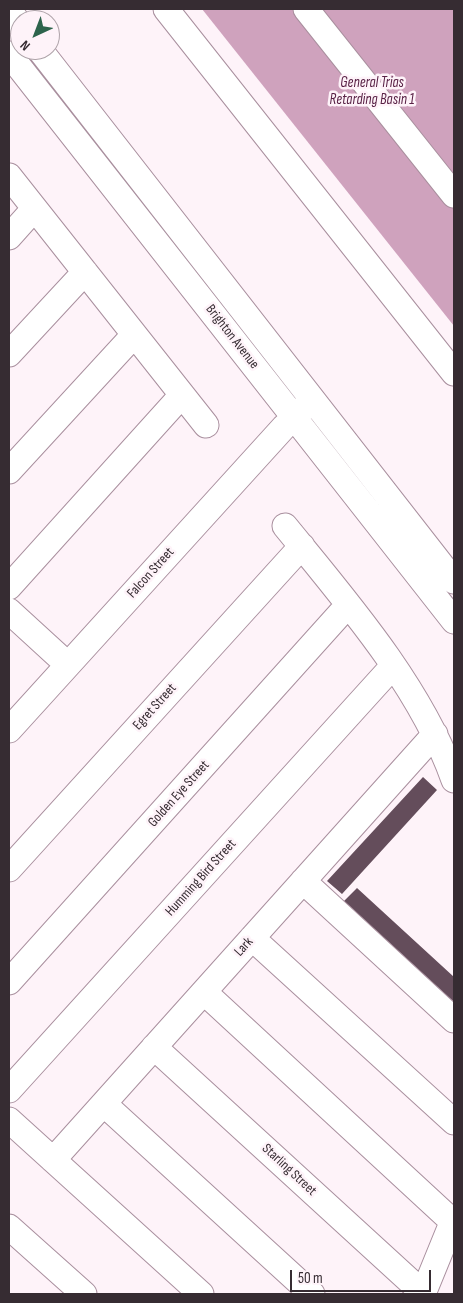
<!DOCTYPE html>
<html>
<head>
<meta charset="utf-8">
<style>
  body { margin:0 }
  #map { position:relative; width:463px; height:1303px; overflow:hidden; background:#fef3f9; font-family:"Sofia Sans Condensed",sans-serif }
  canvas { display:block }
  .frame { position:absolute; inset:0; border:10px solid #362c32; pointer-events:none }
  .north { position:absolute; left:10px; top:10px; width:50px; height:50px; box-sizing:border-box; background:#fef3f9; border:1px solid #aea3a9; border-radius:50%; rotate:223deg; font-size:14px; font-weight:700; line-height:20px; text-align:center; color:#362c32 }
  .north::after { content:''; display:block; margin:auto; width:18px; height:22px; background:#2d644c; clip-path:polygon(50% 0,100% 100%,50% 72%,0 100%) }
  .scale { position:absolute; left:290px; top:1270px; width:141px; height:22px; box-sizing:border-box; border:2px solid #362c32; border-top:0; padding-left:6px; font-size:15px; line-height:18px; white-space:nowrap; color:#362c32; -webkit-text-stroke:4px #fef3f9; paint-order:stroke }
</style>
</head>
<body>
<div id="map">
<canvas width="463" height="1303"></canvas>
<div class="frame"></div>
<div class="north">N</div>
<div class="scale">50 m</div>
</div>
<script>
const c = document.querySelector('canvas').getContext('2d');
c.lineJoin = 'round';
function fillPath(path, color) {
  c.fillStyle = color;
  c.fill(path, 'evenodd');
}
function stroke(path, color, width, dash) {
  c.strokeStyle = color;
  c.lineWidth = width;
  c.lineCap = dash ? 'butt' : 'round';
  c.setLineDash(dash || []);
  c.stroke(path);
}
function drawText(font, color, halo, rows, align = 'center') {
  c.font = font + ' "Sofia Sans Condensed",sans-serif';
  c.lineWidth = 5;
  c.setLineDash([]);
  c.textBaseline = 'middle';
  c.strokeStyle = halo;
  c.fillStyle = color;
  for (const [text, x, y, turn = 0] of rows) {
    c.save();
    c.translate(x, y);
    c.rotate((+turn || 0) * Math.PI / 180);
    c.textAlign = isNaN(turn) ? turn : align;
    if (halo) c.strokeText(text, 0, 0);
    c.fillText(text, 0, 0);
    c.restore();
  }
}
const water = new Path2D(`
  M202,9H454V326Z`);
const building = new Path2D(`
  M423,777L437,790L342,894L327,881Z
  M357,888L454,977V1002L344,901Z`);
const minor = new Path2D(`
  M166,9L454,373
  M306,9L454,195
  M9,10L20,25
  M40,50L454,581
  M9,54L454,621
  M9,176L206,425
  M9,237L34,209
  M9,354L85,272
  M9,471L134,335
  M285,526C347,602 421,687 454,780
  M9,587L182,395
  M9,611L68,665
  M9,730L284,427L306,406
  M9,869L302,546
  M303,881L454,1020
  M252,938L454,1122
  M9,982L348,605
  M204,992L453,1222
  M154,1047L424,1294
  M9,1090L393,666
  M104,1104L312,1294
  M9,1120L201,1294
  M53,1160L435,734
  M9,1227L84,1294
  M423,1294L454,1218`);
const streetNames = [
  ["Brighton Avenue",232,337,52],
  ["Falcon Street",151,573,-48],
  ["Egret Street",155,707,-48],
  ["Golden Eye Street",179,794,-48],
  ["Humming Bird Street",201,878,-48],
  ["Lark",244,947,-48],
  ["Starling Street",289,1170,43]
];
const waterNames = [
  ["General Trias",372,83],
  ["Retarding Basin 1",372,100]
];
fillPath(water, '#cfa2bd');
fillPath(building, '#644d5b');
stroke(minor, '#a98f9e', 27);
stroke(minor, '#fff', 25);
drawText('14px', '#362c32', '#fef3f9', streetNames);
drawText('italic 15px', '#582145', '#fef3f9', waterNames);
</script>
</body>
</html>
